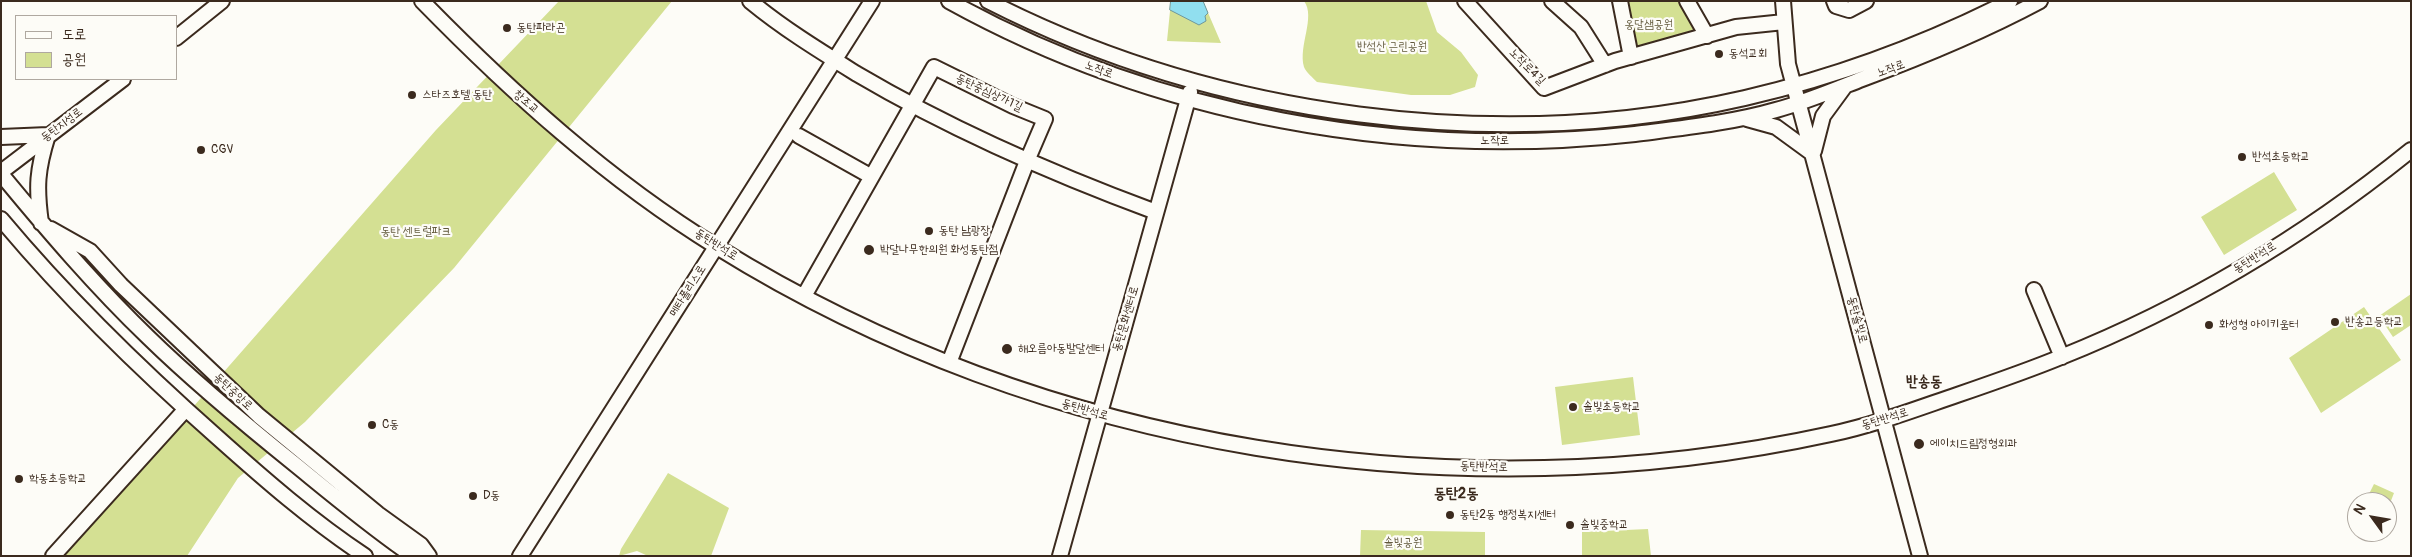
<!DOCTYPE html>
<html>
<head>
<meta charset="utf-8">
<style>
  body { margin:0 }
  #map { position:relative; width:2412px; height:557px; overflow:hidden; background:#fdfcf7; font-family:Pangolin,"Poor Story",sans-serif }
  canvas { display:block }
  .frame { position:absolute; inset:0; border:2px solid #3b2a1e; pointer-events:none }
  .legend { position:absolute; left:15px; top:15px; width:162px; height:65px; box-sizing:border-box; background:#fdfcf7; border:1px solid #afa8a0; margin:0; padding:6px 9px; list-style:none; font-size:15px; color:#3b2a1e }
  .legend li { display:flex; align-items:center; gap:10px; height:25px }
  .legend b { width:25px; border:1px solid #afa8a0 }
  .north { position:absolute; left:2347px; top:492px; width:50px; height:50px; box-sizing:border-box; background:#fdfcf7; border:1px solid #afa8a0; border-radius:50%; rotate:302deg; font-size:14px; font-weight:700; line-height:20px; text-align:center; color:#3b2a1e }
  .north::after { content:''; display:block; margin:auto; width:18px; height:22px; background:#3b2a1e; clip-path:polygon(50% 0,100% 100%,50% 72%,0 100%) }
</style>
</head>
<body>
<div id="map">
<canvas width="2412" height="557"></canvas>
<div class="frame"></div>
<ul class="legend">
<li><b style="height:6px;background:#fdfcf7"></b>도로</li>
<li><b style="height:14px;background:#d4e093"></b>공원</li>
</ul>
<div class="north">N</div>
</div>
<script>
const c = document.querySelector('canvas').getContext('2d');
c.lineJoin = 'round';
function fillPath(path, color) {
  c.fillStyle = color;
  c.fill(path, 'evenodd');
}
function stroke(path, color, width, dash) {
  c.strokeStyle = color;
  c.lineWidth = width;
  c.lineCap = dash ? 'butt' : 'round';
  c.setLineDash(dash || []);
  c.stroke(path);
}
function drawText(font, color, halo, rows, align = 'center') {
  c.font = font + ' Pangolin,"Poor Story",sans-serif';
  c.lineWidth = 4.5;
  c.setLineDash([]);
  c.textBaseline = 'middle';
  c.strokeStyle = halo;
  c.fillStyle = color;
  for (const [text, x, y, turn = 0] of rows) {
    c.save();
    c.translate(x, y);
    c.rotate((+turn || 0) * Math.PI / 180);
    c.textAlign = isNaN(turn) ? turn : align;
    if (halo) c.strokeText(text, 0, 0);
    c.fillText(text, 0, 0);
    c.restore();
  }
}
const green = new Path2D(`
  M559,1H672L454,268L305,422L238,478L187,556H54L179,423L436,130Z
  M1171,1H1203L1221,43L1167,41Z
  M1304,1H1426L1437,32L1461,52L1478,75L1475,87L1450,95H1411L1317,82C1313,78 1306,72 1304,67C1298,46 1316,17 1304,1Z
  M1621,1H1685L1704,34L1632,54Z
  M2274,172L2297,210L2224,255L2201,217Z
  M2411,294V325L2393,337L2379,316Z
  M2364,307L2401,360L2321,413L2289,358Z
  M1633,377L1640,435L1562,445L1555,387Z
  M668,473L729,508L711,556H648L637,551L619,556L621,549Z
  M2374,484L2394,493L2387,511V502H2365Z
  M1648,529L1651,556H1582V532Z
  M1361,530L1485,532V556H1360Z`);
const water = new Path2D(`
  M1171,1H1203L1208,13L1205,16L1206,21L1199,25L1170,10Z`);
const minor = new Path2D(`
  M422,1C511,92 608,180 717,247C1045,451 1455,516 1831,434C1874,425 1916,409 1957,395C1992,383 2027,371 2061,357C2186,307 2306,235 2411,150
  M750,1C784,29 820,51 857,74C952,130 1053,174 1156,212
  M949,1C1157,116 1400,160 1635,134C1682,128 1731,123 1776,110C1806,102 1834,90 1862,79C1924,56 1982,32 2040,1
  M988,1C1215,117 1497,155 1745,98C1836,77 1927,43 2010,1
  M1465,1L1544,88L1615,61L1736,27L1784,22
  M1552,1L1581,27L1605,65
  M1620,1L1631,57
  M1687,1L1707,36
  M1783,1L1788,64L1920,556
  M1834,1L1836,6L1849,10L1866,1
  M176,38L222,1
  M1747,119L1776,127L1813,154
  M799,136L865,173
  M1,137L48,135C37,170 36,187 41,223
  M1814,151L1823,116L1845,86
  M1,172L123,79
  M1,174C48,231 95,286 148,337C195,383 246,425 297,466C335,497 372,528 413,556
  M1,219C67,298 140,369 217,437C264,479 312,521 365,556
  M51,229L90,251L121,285L259,416L378,514L421,545L429,556
  M2034,290L2062,357
  M804,296L934,67L1013,106L1045,119L1027,161L949,363
  M53,556L185,410
  M520,556L872,1
  M1060,556L1190,92`);
const markers = [
  [507,28,5,"#3b2a1e"],
  [1719,54,5,"#3b2a1e"],
  [412,95,5,"#3b2a1e"],
  [201,150,5,"#3b2a1e"],
  [2242,157,5,"#3b2a1e"],
  [929,231,5,"#3b2a1e"],
  [869,250,6,"#3b2a1e"],
  [2335,322,5,"#3b2a1e"],
  [2209,325,5,"#3b2a1e"],
  [1007,349,6,"#3b2a1e"],
  [1573,407,5,"#3b2a1e"],
  [372,425,5,"#3b2a1e"],
  [1919,444,6,"#3b2a1e"],
  [19,479,5,"#3b2a1e"],
  [473,496,5,"#3b2a1e"],
  [1450,515,5,"#3b2a1e"],
  [1570,525,5,"#3b2a1e"]
];
const parkNames = [
  ["옹달샘공원",1649,25],
  ["반석산 근린공원",1392,47],
  ["동탄 센트럴파크",416,232],
  ["솔빛공원",1403,543]
];
const poiNames = [
  ["동탄파라곤",517,28],
  ["동석교회",1729,54],
  ["스타즈호텔 동탄",422,95],
  ["CGV",211,150],
  ["반석초등학교",2252,157],
  ["동탄 남광장",939,231],
  ["박달나무한의원 화성동탄점",880,250],
  ["반송고등학교",2345,322],
  ["화성형 아이키움터",2219,325],
  ["해오름아동발달센터",1018,349],
  ["솔빛초등학교",1583,407],
  ["C동",382,425],
  ["에이치드림정형외과",1930,444],
  ["학동초등학교",29,479],
  ["D동",483,496],
  ["동탄2동 행정복지센터",1460,515],
  ["솔빛중학교",1580,525]
];
const streetNames = [
  ["노작로4길",1527,67,45],
  ["노작로",1891,69,-20],
  ["노작로",1099,70,20],
  ["동탄중심상가1길",989,93,25],
  ["창조교",526,102,41],
  ["동탄지성로",62,125,-37],
  ["노작로",1495,141],
  ["동탄반석로",716,245,32],
  ["동탄반석로",2255,258,-32],
  ["메타폴리스로",688,291,-58],
  ["동탄문화센터로",1126,319,-74],
  ["동탄솔빛로",1857,320,75],
  ["동탄중앙로",233,392,43],
  ["동탄반석로",1085,410,16],
  ["동탄반석로",1885,419,-17],
  ["동탄반석로",1484,467,2]
];
const quarterNames = [
  ["반송동",1924,382],
  ["동탄2동",1456,494]
];
fillPath(green, '#d4e093');
fillPath(water, '#91dfef');
stroke(water, '#6f979b', 1);
stroke(minor, '#3b2a1e', 18);
stroke(minor, '#fdfcf7', 14);
for (const [x, y, r, color] of markers) {
  const dot = new Path2D();
  dot.arc(x, y, r, 0, 2 * Math.PI);
  c.fillStyle = color;
  c.fill(dot);
  stroke(dot, '#fdfcf7', 2);
}
drawText('12px', '#61583b', '#fdfcf7', parkNames);
drawText('12px', '#3b2a1e', '#fdfcf7', poiNames, 'left');
drawText('12px', '#3b2a1e', '#fdfcf7', streetNames);
drawText('bold 15px', '#3b2a1e', '#fdfcf7', quarterNames);
</script>
</body>
</html>
